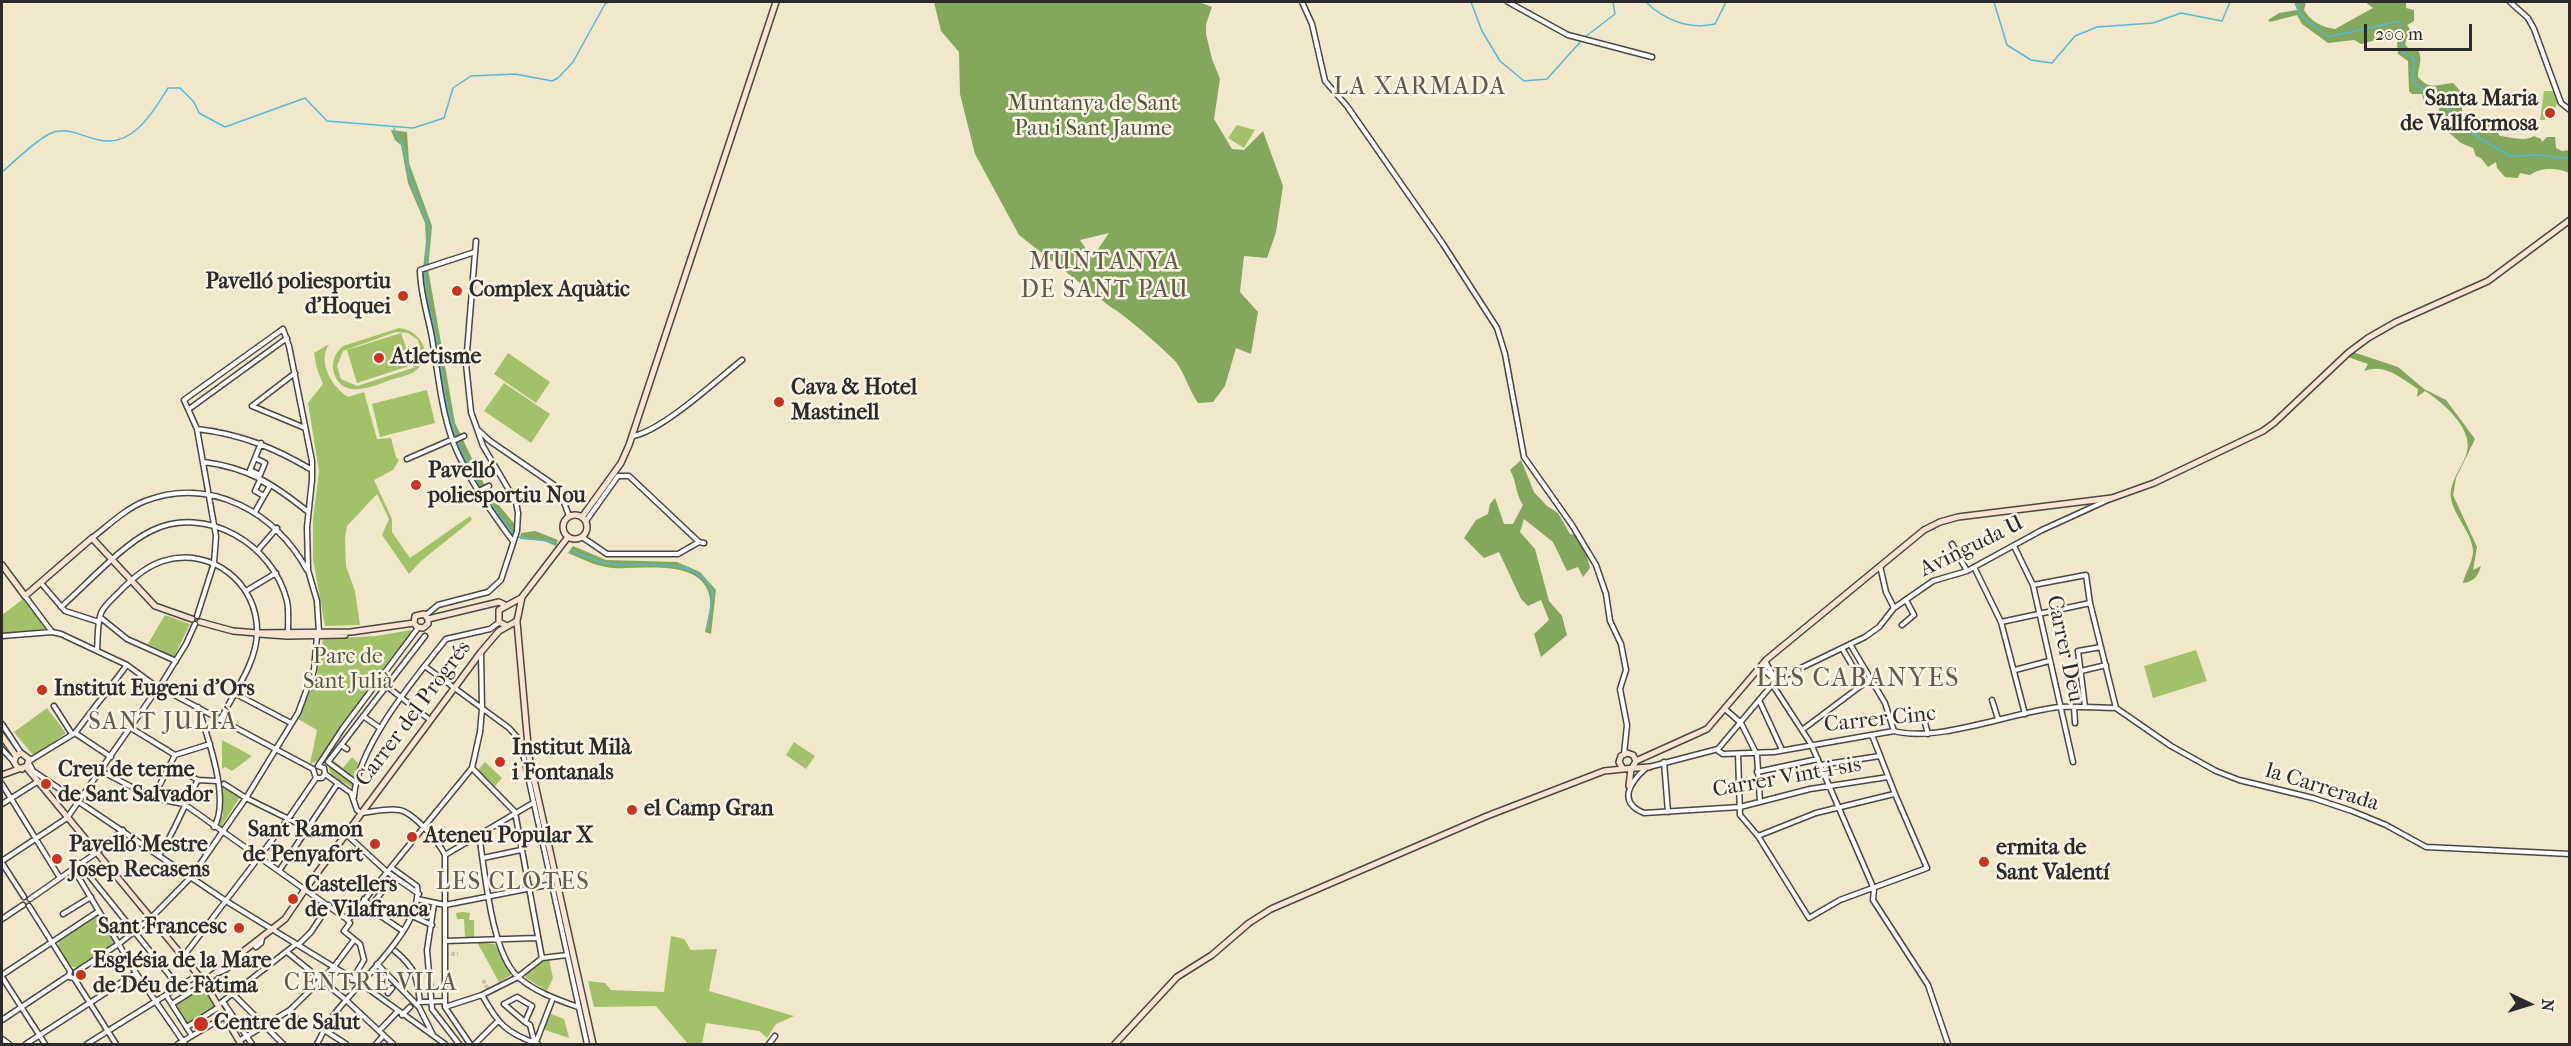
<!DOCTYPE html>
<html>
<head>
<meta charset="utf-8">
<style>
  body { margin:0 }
  #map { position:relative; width:2571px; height:1046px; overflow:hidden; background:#f1e7cb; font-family:"IM FELL French Canon",serif }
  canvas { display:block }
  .frame { position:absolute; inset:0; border:3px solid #2b2b2b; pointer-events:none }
  .north { position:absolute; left:2499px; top:974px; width:60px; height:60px; -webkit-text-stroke:4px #fcf5e5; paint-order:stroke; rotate:94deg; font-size:16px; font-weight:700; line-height:24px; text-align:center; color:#2b2b2b }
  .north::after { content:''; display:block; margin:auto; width:21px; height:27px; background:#2b2b2b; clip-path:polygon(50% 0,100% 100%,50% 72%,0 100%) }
  .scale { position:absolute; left:2364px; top:24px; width:108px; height:27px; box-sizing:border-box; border:3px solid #2b2b2b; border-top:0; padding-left:8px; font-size:18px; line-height:21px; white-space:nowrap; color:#2b2b2b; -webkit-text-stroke:4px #fcf5e5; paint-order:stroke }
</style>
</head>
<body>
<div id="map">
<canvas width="2571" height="1046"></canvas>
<div class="frame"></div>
<div class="north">N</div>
<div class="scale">200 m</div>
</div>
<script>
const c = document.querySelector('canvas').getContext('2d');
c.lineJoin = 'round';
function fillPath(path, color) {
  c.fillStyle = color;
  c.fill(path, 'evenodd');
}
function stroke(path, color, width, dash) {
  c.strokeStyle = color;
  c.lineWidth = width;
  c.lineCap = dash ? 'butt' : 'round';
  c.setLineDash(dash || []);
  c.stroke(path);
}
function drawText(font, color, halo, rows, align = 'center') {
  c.font = font + ' "IM FELL French Canon",serif';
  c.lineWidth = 5;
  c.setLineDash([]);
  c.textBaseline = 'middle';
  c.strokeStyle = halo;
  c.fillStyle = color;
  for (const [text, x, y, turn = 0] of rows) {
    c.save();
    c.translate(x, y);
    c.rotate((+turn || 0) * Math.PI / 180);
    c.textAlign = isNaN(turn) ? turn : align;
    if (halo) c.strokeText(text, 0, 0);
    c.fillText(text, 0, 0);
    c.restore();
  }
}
const green = new Path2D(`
  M2544,91H2556L2558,99L2555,109L2547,108L2545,120H2540Z
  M1237,125L1255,130L1244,148L1228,138Z
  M399,328C420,330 436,355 415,371C410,375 400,377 393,379C376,385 345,400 335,376C330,364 334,354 343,346ZM396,332L408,333L418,340L421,353L413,368L357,386L341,379L337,366L343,351Z
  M401,333L412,365L357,383L347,350Z
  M329,344C317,362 332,387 348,397L364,392L377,439L391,438L396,457L399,460L393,470L374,480L392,519V532L410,558L470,516L472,520L421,561L409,574L382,535L389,519L377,494L347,526L345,538L346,566L355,591L360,625L325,626L313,559V519L319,471L308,403L323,384L317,369L314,353Z
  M508,353L550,382L536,403L494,374Z
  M504,383L550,414L531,443L484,411Z
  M427,390L435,423L380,437L372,404Z
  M23,599L46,629L2,633V615Z
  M165,615L190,624L174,657L148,644Z
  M411,630L412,633L317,761L310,764L317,730L298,719L317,675L323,639L376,636Z
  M2196,650L2207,681L2153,698L2144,666Z
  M47,708L66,733L38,753L32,754L14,732Z
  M222,740L252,756L232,771L225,767L222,769Z
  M794,742L815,756L806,769L786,755Z
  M352,757L359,764L354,774L353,788L331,775L329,768L334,761L343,768Z
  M485,762L502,778L495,786L478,770Z
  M223,786L240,797L221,827L217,825L223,816Z
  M463,912L470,913L469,920H474V937H465L464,919H457L456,913Z
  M97,916L100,917L115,941L114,945L78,968L70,966L58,946L59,941Z
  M671,936L684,939L691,950L717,949L709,991L794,1016L776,1024L767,1038L759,1031L706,1023L702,1044H688L656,1006L594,1007L588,981L605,983L611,990L664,992Z
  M477,942L495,944L511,975L499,982Z
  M549,959L553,978L547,991L526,978V975L541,960Z
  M201,984L217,1009L186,1029L170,1004Z
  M549,1013L564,1019L569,1038L542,1029Z`);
const forest = new Path2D(`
  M934,2H1199L1212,7L1206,24V34L1212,59L1220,79L1214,119L1232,149L1244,150L1263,131L1283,186L1276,232L1267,258L1244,256L1240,292L1258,312L1251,354L1236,348L1225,386L1213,402L1198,403C1189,390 1185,374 1176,362C1167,352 1123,313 1112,308L1019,235L975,154L960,94L959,52L941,31ZM1109,233L1092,258L1080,240Z
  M2294,2H2306L2304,10C2311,22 2322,27 2335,29L2373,8L2365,2H2406V8L2414,10V21L2407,25L2410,29L2405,44L2408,48L2417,49C2424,59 2418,66 2418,77C2430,91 2438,84 2453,83L2462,93V114L2465,120L2489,123L2500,136C2510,137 2526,142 2534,136L2541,139L2542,142L2547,137H2555L2556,148L2562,151L2569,150V173C2558,168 2541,167 2530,175L2520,173L2518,178L2505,177L2497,168L2496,162L2488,167L2481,158L2476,156L2473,148L2461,143L2440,125L2439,107L2424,104L2422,94H2412L2409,91L2408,61L2398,54L2397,42L2402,33L2361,44L2354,40L2328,43L2302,24L2297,15L2270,22L2268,20L2279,13L2297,10Z
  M391,130L407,132L409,163L432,226L428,269L455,423L488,492L516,526L512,536L482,495L464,462L453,434L444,401L422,278L426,242L425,223L408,183L401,145L395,140Z
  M2353,352L2398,367L2424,389L2446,400L2475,439L2456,478L2453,495L2477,547L2473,570L2481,566C2478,576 2474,582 2463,583C2465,573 2472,563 2473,553C2474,535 2453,515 2451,498C2449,482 2461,469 2466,455C2476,431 2443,402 2425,391L2417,397L2418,389C2400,378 2386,363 2364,371L2368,364L2348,357Z
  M1521,460L1534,492L1547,506L1558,513L1570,534L1575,535L1586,553L1590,568L1583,577L1578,567L1567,571L1553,542L1524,519L1520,532L1535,549L1549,601L1562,616L1567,635L1541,657L1534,634L1549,620L1541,600L1528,606L1521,599L1499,552L1484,558L1464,538L1476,520L1488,514L1490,504L1495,498L1504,524H1513L1523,505C1515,493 1517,482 1510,470Z
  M535,531L558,540L556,546L544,541L520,539L521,533Z
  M573,546L606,560L677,562L700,572L716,590L711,634L705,632C707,621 711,610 710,599C704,557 642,570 613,568C598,567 582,559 568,553Z`);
const stream = new Path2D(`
  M1432,2H1450
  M1471,2L1482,31L1500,61L1524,81L1547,79L1582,40
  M1646,2C1664,20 1690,30 1715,24L1726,2
  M1994,2L2007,45L2031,60L2052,63L2075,36L2097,27L2153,23L2181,13L2222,21L2230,2
  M2297,2L2299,14L2328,37L2400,21L2403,53L2414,58L2413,81L2422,90L2447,100L2448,110L2459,126L2510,156L2538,155L2570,159
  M1585,37L1615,14L1613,2
  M394,128L404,148L410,178L429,227L426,266
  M2,172C15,161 34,142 49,134C67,125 82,137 99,140C133,148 153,112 168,88H180L194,102L199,113L225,127L305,98L327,121L413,128L444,118L453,88L471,76L515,74L552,81L558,78L573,62L605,4L609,2
  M425,271L426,292L436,336L448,410L459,445L480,488
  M482,492L514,534
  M517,537L555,542
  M572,550C584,557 598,562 612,564C642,567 702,555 713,594L707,630`);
const streetTunnel = new Path2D(`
  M445,954H458
  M483,980L489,991`);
const street = new Path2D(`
  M1302,2L1312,24L1325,81L1347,106L1443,244L1497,328L1505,354L1524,457L1572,525L1596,565L1606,594L1610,621L1621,644L1626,670L1620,689L1627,725L1624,754
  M1508,2L1568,35L1652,57
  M2510,2L2528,18L2534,29L2561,103L2570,110
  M475,252L420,270C420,293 428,315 432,338C438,373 441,409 453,442C468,479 489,509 512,540
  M295,373L252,406L305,428
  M189,409L287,338
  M197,429C241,434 275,448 312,470
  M477,429L490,441L554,485L561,494L569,516
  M633,436C662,431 717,380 742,360
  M453,441L464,436
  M255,458L265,463L260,475L250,470Z
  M255,458L261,443
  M407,459L453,439
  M204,462C248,468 272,483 307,511
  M466,470L477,463
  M260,480L270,486L264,496L255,491Z
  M477,492L489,486
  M255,512L264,496
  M586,521L618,476H629L699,542L704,543
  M582,537L607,554H678L699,542
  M92,538C109,525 125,509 145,501C210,476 276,512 307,570
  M1952,544L1967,571
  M2014,546L2033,585L2073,762
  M258,550L277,528
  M1880,566L1886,592L1894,608
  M1974,567L2001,622L2025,714
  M41,583L65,611L99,622
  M2033,585L2086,575L2090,603L2116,708
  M246,591L276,573
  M25,596L52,632
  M61,607C86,585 122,545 151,531C206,504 273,544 287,601C289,610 288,622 288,632
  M426,615L438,605L488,592L501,580L517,531L518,513L516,502L483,446L471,412L466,364L476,241
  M197,616L214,563L216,536L197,429L184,400L283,329L289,346L312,461V480L307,527L308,570L317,601L319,632
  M101,618L127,639L176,661
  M2001,622L2090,603
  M1902,625L1914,615L1906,600
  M2,636L52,632L61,634L127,665L153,684
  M1850,644L1885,703L1894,731
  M1842,648L1857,674L1865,671
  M97,650C98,638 97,624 101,613C105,604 116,596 122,589C134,577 147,566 163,561C211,546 258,583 257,632C257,663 233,694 220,720
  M1765,661L1776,680
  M426,667L509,728L518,738L524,758L587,1044
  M1761,667L1775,680
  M2015,670L2049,661
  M2081,671L2106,665
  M380,681L430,720
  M162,683L186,644L195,624
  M1772,684L1811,744L1874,889
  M163,689L313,769
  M234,693L291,723
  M1759,700L1782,750
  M1992,700L1998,719
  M54,706L72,734
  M198,707C207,736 231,800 214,827
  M2074,707L2075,723
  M2085,707L2078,651L2101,647
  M2116,708L2171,746L2216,771L2239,780L2313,798L2352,811L2386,825L2426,847L2570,854
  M1725,709L1741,723L1757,755L1760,802
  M1922,712L1928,734
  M363,716L380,728
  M2,724L21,753
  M131,728L175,755
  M1802,730L1870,679
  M75,733L111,757
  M341,745L347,749
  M2,749L14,762
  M1717,750L1723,754L1774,752L1894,731C1937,743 2013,712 2059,707C2078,706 2097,708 2116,708
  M1738,754L1740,815L1758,836L1809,918L1840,900L1927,868L1895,794L1872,735
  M29,761L75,733L127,665
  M1664,762L1668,812
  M29,763L33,771L226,901L360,983L445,1044
  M170,765L198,780L217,781
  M1820,765L1880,756
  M318,766L343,728L418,628
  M318,766L324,768L325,774
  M1649,767L1718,749L1776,680L1865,637L1879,627L1894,608L1933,581L1967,571L2042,530L2110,499
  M472,768L515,812L542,958
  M1646,768C1630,782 1617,802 1644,813L1740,807L1810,789L1888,777
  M313,769L316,778H322L325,774
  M101,771L153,798L184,804L348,920
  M1757,772L1818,759
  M325,774L351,793L357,810L361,813C372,812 387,808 399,810C413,812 439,842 445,855
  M355,782L328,762L425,636
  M2,784L60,878
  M224,784L246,798L307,828
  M354,797C357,747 415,678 446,639L490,629L497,624
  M153,798L175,755L210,744
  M2,804L37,782
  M346,834L386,871L419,894
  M479,835C485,871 491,951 517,976C533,991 558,1000 578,1007
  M1758,836L1816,813L1894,794
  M159,855C175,832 184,804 198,780
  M445,855V1007
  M445,855L533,803
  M483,858L521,850
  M2,861L67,818L155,692
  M2,863L24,897
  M79,863L179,987
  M73,868L136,973L185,1044
  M279,871L338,783
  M1874,889L1873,900L1928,985L1948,1044
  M30,899L96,853L123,830
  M364,899L378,914L403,931
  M417,899L445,905L552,884
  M434,904L427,950L432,1009L459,1044
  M29,906L70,971
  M371,906L394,876
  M63,914L91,897
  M412,916L432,925
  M2,919L23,905
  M445,941L537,938
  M298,945L311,932L329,905
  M256,947L261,943L262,938
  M395,951C416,969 417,976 420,1002
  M287,952L346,1000L393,1044
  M183,957L288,819L316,778
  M377,964L419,1007L433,1035
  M70,971L69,977L74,978L116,1044
  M76,972L120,943L151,918L191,877L246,798L298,713L314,670L317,636
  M218,973L227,969
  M2,975L99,911
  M2,977L45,1044
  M352,980L364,960L360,944L344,931L350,923L348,920L472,768L480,732L482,709L481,653
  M388,993L392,988
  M233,994L283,1044
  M166,995L192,1036
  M482,995C498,1024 506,1033 538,1044
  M223,1002L252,1044
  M419,1002L445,1001
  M172,1004L205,983
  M218,1005L296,944
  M445,1007L482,995L518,977L542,958L567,955
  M445,1007L470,1044
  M290,1010L296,1018
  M402,1015L410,1007
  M2,1020L68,976
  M525,1022L504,1004L517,997L532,1006L525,1022L530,1025L535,1044
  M187,1027L219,1007
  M324,1030L346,1044
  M379,1031L397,1012
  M2,1039L9,1044
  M239,1041L290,1010L333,968L354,940
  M536,1042L553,998
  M26,1044L136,973
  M87,1044L198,975
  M178,1044L224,1017
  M317,1044C322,1035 326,1024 333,1016C356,984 424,927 417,886L392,868
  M376,1044L383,1036
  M475,1044L497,1022
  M769,1044L775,1036`);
const secondary = new Path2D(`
  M563 527a12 12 0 1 1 24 0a12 12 0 1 1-24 0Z
  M582,517L621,463L629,445L776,2
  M2,565L25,596L92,538L155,606L192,619
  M428,619L499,602L505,605
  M200,622L233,631L257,633L351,632L414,623
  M517,622L529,757L593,1044
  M414,623L415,616L424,614L428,619
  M414,623L417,627L423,628L428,624V619
  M507,626L499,622V610L521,598
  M259,634L287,636L345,635
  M2,736L16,756
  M1636,761L1707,729L1766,660L1924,530L1940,522L1958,517L2112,498L2154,483L2263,431L2274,423L2348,353L2368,338L2396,322L2488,281L2570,220
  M26,767L204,982L241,1044
  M1632,768L1636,761L1633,755L1627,753L1621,756L1619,762L1623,769L1649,767
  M2,775L27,766L29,759L21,753L16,756L14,762L17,767L22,769
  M1629,786L1631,769
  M204,982L285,919L306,888L481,652L499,631L517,621L522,597L568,537
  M1115,1044L1177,977L1212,955L1249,923L1271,909L1487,816L1604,771L1623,769`);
const markers = [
  [2550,113,6,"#c8321e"],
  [457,291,6,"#c8321e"],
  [403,296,6,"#c8321e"],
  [379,358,6,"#c8321e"],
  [779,402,6,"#c8321e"],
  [416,485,6,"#c8321e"],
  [42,690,6,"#c8321e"],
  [500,762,6,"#c8321e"],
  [46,784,6,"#c8321e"],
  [632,810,6,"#c8321e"],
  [412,837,6,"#c8321e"],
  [375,844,6,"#c8321e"],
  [57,859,6,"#c8321e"],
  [1984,862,6,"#c8321e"],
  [293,899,6,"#c8321e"],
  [239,928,6,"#c8321e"],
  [81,975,6,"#c8321e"],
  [201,1024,8,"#c8321e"]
];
const poiNames = [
  ["Santa Maria",2538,100,"right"],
  ["de Vallformosa",2538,125,"right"],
  ["Pavelló poliesportiu",391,283,"right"],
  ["d'Hoquei",391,308,"right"],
  ["Complex Aquàtic",469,291],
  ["Atletisme",391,358],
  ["Cava & Hotel",791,389],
  ["Mastinell",791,414],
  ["Pavelló",428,472],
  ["poliesportiu Nou",428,497],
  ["Institut Eugeni d'Ors",54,690],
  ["Institut Milà",512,749],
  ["i Fontanals",512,774],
  ["Creu de terme",58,771],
  ["de Sant Salvador",58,796],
  ["el Camp Gran",644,810],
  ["Sant Ramon",363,831,"right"],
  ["de Penyafort",363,856,"right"],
  ["Ateneu Popular X",424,837],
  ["Pavelló Mestre",69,846],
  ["Josep Recasens",69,871],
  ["ermita de",1996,849],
  ["Sant Valentí",1996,874],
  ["Castellers",305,886],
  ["de Vilafranca",305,911],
  ["Sant Francesc",227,928,"right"],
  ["Església de la Mare",93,962],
  ["de Déu de Fàtima",93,987],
  ["Centre de Salut",214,1024]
];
const parkNames = [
  ["Muntanya de Sant",1093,105],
  ["Pau i Sant Jaume",1093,130],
  ["Parc de",348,658],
  ["Sant Julià",348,683]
];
const streetNames = [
  ["Avinguda U",1972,547,-26],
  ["Carrer Deu",2064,649,78],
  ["Carrer del Progrés",414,714,-53],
  ["Carrer Cinc",1880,720,-6],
  ["Carrer Vint-i-sis",1787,778,-10],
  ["la Carrerada",2322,788,17]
];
const neighbourhoodNames = [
  ["LA XARMADA",1420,88],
  ["MUNTANYA",1105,263],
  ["DE SANT PAU",1105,291],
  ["SANT JULIÀ",163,723],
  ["LES CLOTES",513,883],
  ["CENTRE VILA",371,984]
];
const quarterNames = [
  ["LES CABANYES",1858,680]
];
fillPath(green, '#a3c169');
fillPath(forest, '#82a75d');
stroke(stream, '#56b9d4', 1.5);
stroke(streetTunnel, '#c9c1ab', 4, [4, 2]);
stroke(street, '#494743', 7);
stroke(secondary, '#494743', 8);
stroke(street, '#fff', 4);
stroke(secondary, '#fde4d1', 5);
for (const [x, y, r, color] of markers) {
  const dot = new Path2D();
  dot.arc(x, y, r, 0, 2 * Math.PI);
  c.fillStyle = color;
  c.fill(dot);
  stroke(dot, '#fcf5e5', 2);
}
drawText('bold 22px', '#2b2b2b', '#fcf5e5', poiNames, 'left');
drawText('22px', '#4f583e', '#fcf5e5', parkNames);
drawText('22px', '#2b2b2b', '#fcf5e5', streetNames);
c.letterSpacing = '1.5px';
drawText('24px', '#64594d', '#fcf5e5', neighbourhoodNames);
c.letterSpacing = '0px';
c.letterSpacing = '1.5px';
drawText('26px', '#64594d', '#fcf5e5', quarterNames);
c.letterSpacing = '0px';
</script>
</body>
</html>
